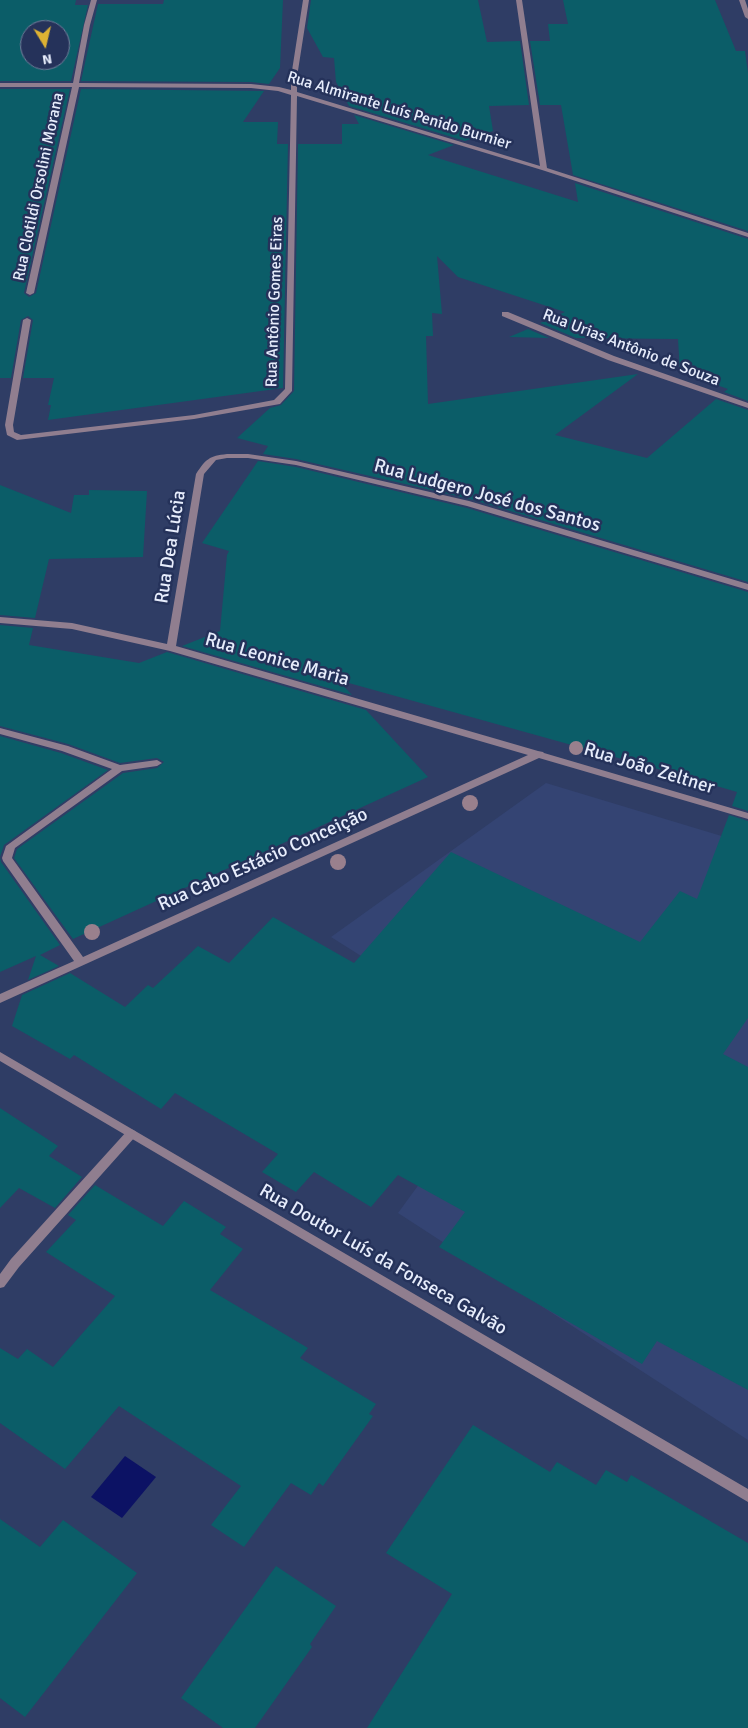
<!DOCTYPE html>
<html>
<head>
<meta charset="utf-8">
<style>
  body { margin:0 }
  #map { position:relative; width:748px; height:1728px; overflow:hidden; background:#2f3d65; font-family:Signika,sans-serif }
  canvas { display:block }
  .north { position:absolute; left:20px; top:20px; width:50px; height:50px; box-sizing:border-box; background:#25325a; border:1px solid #737d9b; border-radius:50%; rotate:171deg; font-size:14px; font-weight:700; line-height:20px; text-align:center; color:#e7edfc }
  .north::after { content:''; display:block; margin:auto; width:18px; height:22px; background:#ddb233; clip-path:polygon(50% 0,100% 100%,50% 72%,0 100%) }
</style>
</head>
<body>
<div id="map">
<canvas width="748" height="1728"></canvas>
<div class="north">N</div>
</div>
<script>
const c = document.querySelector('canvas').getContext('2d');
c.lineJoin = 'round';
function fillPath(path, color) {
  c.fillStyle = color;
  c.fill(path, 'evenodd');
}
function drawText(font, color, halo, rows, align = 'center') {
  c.font = font + ' Signika,sans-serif';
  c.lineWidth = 5;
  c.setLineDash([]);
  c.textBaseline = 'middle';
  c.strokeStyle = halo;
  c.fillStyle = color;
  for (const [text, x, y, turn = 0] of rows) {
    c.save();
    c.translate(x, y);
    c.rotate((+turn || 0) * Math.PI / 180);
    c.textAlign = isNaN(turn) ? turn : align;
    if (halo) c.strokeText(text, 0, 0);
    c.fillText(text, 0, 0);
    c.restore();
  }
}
const built = new Path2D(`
  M546,783L748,844V1440L398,1213L515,1053L331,937Z`);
const water = new Path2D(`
  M125,1456L156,1477L122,1518L91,1497Z`);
const building = new Path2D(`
  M0,0H76L75,5H88L71,81H0ZM30,30H60V60H30Z
  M164,0H283L280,68L269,84L251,82L81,81L98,4H163Z
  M311,0H478L487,42L520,41L529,105L489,106L493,131L465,141L349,106L336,82L334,58L323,57L307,28Z
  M563,0H715L736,51H745L748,73V231L573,175L561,105H540L530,41H550L548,24H568Z
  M0,89H70L24,293L29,297L36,293L81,89L264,91L243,122H278L277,144H288L283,388L48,420L51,405H48L54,378H23L33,320L28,316L21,320L11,378H0Z
  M354,115L454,145L428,155L578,202L575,183L748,239V401L724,392L728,389L680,372L678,339L576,338L540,323L565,312L458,277L437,256L442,314L432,313L433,336H426L428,404L638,374L555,435L647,458L716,399L748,410V582L470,499L296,459L263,454L268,446L237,438L270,408L281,405L294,391L298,144H342V124H359Z
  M528,329L549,338L509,337Z
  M258,461L296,467L467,508L748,592V811L732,806L737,792L676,774L338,680L352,695L182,646L220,631L227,555L229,551L202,543Z
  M0,485L71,513L74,495H89V490L147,491L143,557L49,559L35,618L0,615Z
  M0,625L33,628L29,645L139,663L167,652L366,710L428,777L73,939L14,858L17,849L123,773L157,768L164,762L157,758L120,763L68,744L0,726Z
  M0,736L61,753L108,770L4,845L0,857L1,862L60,945L40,955L59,966L28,980L36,956L0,972Z
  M729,815L748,821V1018L723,1054L748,1067V1390L657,1341L642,1364L439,1247L465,1212L398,1175L371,1207L314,1172L296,1192L262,1172L278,1154L175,1093L161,1109L74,1055L70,1059L12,1026L22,995L70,973L125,1007L148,985L153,988L198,946L229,963L273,917L354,963L451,852L640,942L680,891L697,899Z
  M0,1108L58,1146L49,1156L82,1177L55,1208L19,1188L0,1208Z
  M95,1185L163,1226L184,1201L226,1227L220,1234L243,1249L210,1290L308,1348L300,1358L376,1404L369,1414L373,1416L323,1486L319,1483L311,1495L291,1483L244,1547L211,1525L241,1486L119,1406L65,1469L0,1423V1348L18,1359L27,1349L53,1367L115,1296L46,1252L76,1220L68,1215Z
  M473,1425L550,1472L557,1462L596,1485L606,1470L627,1482L631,1475L748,1543V1728H367L452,1594L386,1553Z
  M0,1519L40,1547L63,1520L137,1573L25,1717L0,1698Z
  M276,1566L336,1606L310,1644L312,1647L255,1728H223L181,1698Z`);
const lane = new Path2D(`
  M131,1129L135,1131L137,1134L135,1137L19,1267L4,1287L0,1288V1274L11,1259L127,1131Z`);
const street = new Path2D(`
  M91,0H97L90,25L79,83L251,84L279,87L291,90V77L303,0H309L297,77V92L540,166L516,0H522L547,168L748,233V237L542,170L297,96L292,391L280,404L194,419L17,440L7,435L5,425L23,320L27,318L31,320L13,425L14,432L21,435L194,415L274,400L285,389L291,95L278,91L251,88L79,87L34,293L30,295L26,293L72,87H0V83H73L84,25Z
  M739,0H745L748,9V19L745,17Z
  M502,312H508L614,356L748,403V408L608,360L502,316Z
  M227,454H248L296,461L469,501L748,584V590L467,506L296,465L248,458H227L216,460L204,474L176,646L538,751L543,752L544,753L748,813V819L539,758L0,1003V994L74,961L3,861L2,858L6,846L112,769L62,751L0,734V728L68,746L120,765L157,760L162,763L157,766L122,771L15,848L12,858L83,957L528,755L170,651L72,629L0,623V617L72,623L167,644L196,474C206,459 209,456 227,454Z
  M0,1052L748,1489V1502L0,1061Z`);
const trees = [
  [576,748,7],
  [470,803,8],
  [338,862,8],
  [92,932,8]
];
const farStreetnames = [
  ["Rua Almirante Luís Penido Burnier",399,111,17],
  ["Rua Clotildi Orsolini Morana",39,187,-78],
  ["Rua Antônio Gomes Eiras",275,302,-88],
  ["Rua Urias Antônio de Souza",631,348,21]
];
const streetNames = [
  ["Rua Ludgero José dos Santos",487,496,15],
  ["Rua Dea Lúcia",171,547,-81],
  ["Rua Leonice Maria",277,660,16],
  ["Rua João Zeltner",649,769,17],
  ["Rua Cabo Estácio Conceição",263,860,-24],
  ["Rua Doutor Luís da Fonseca Galvão",383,1260,30]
];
fillPath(built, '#344473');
fillPath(water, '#0c1264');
fillPath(building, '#0b5d68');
fillPath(lane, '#907e8f');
fillPath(street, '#907e8f');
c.fillStyle = '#99808d';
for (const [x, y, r] of trees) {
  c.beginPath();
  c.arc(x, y, r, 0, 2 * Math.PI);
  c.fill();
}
drawText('16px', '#e7edfc', '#25325a', farStreetnames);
drawText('19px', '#e7edfc', '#25325a', streetNames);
</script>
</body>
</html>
